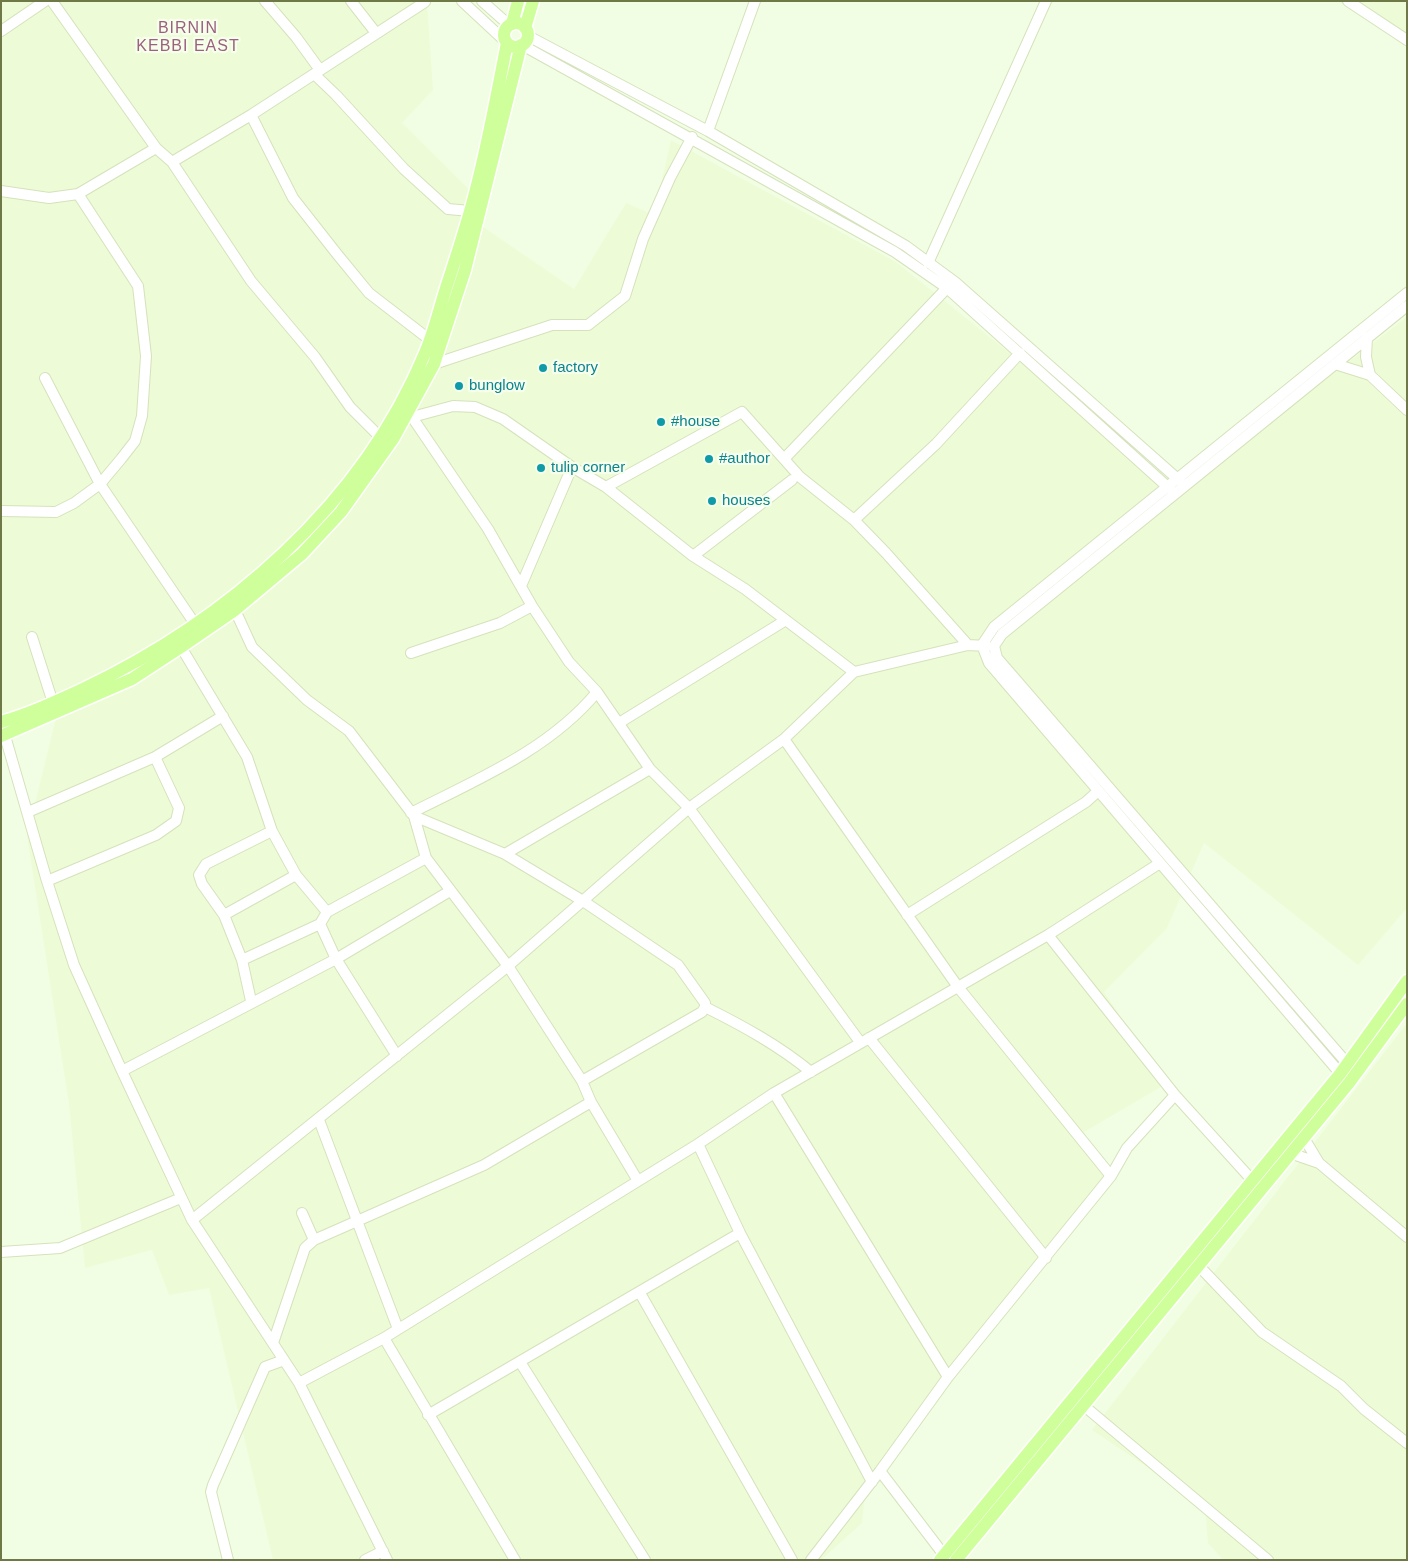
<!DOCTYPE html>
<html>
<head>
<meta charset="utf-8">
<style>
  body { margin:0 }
  #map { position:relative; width:1408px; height:1561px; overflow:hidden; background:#f2fee3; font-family:Helvetica,sans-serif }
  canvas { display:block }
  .frame { position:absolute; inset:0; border:2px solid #6f7947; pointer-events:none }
</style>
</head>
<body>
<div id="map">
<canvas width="1408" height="1561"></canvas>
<div class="frame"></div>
</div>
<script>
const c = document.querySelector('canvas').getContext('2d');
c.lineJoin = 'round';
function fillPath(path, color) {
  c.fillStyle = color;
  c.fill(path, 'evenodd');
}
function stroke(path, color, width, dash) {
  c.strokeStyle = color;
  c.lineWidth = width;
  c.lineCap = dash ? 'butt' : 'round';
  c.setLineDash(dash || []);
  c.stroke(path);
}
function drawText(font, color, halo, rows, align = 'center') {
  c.font = font + ' Helvetica,sans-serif';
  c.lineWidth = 4.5;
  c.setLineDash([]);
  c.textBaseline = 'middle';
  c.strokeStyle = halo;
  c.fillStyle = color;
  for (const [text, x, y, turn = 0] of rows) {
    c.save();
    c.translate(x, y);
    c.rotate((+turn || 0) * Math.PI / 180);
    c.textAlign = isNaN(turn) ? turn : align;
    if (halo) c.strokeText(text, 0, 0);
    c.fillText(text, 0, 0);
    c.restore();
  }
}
const residential = new Path2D(`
  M1,1H427L433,90L402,123L480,200L473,220L574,289L626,203L654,215L671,140L896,262L1130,449L1184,488L1407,317V908L1358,965L1204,843L1167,928L1104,992L1166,1084L1084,1132L1109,1175L866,1486L862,1523L821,1560H273L209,1288L169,1295L152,1250L85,1268L69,1104L27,836L58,710L1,731Z
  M1338,1H1407V46Z
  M1407,1023V1560H1223L1208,1543L1205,1506L1092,1430Z`);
const minor = new Path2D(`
  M52,1L156,148L172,162L251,281L315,357L350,407L380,437
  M265,1L296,37L320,70
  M351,1L376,33
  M462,1L505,41
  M482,1L509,25
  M1348,1L1407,40
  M1,31L45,1
  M528,36L708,131L906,246L955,282L1180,481
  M522,45L895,252L947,288L1171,490
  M314,74L336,95L404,169L448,209L470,211
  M251,115L293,198L337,254L369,293L430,340
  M708,131L755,1
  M172,162L251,115L425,2
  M1,191L49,198L78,194L156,148
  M928,263L1046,1
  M1367,337L1366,357L1370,375
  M434,364L552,325H588L625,296L643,239L670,178L692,137
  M1335,364L1370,375L1407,410
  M45,378L100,484L195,624
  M408,414L412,417L453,406L475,407L503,419L572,467L606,487L693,556L745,589L854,672
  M412,417L488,529L532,606L569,662L597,692L650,769L689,808L860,1042
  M784,459L947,288
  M606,487L742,412L800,477L854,520L886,553L968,645
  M1,511L56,512L74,503L100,484L121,459L135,441L142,416L146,356L138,286L78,194
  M854,520L936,444L1020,353
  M693,556L792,480
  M521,586L572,467
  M235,610L252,647L307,700L349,731L414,816L426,858L508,966L582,1081L591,1102L638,1181
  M32,637L53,703
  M181,647L247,757L272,831L296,875L327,912L320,924L336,959L397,1056
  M411,653L500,623L532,606
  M619,723L786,620
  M5,736L47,881L74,965L122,1071L192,1220L299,1383L387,1560
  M784,739L958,987L1111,1176
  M28,812L155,757L223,716
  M411,813C476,780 549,750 597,692
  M414,816L505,854L583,901L678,965L705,1003V1007C743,1026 778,1045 811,1072
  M505,854L650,769
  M47,881L156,835L176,821L179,808L155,757
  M327,912L426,858
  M224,915L296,875
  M907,915L1086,802L1097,792
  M1048,935L1175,1095L1252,1180
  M242,960L320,924
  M251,1001L242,960L224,915L202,884L199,875L206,864L272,831
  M869,1038L1046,1258
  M1352,1069L1017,681L997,658L994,646L1002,634L1407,306
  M122,1071L336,959L450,891
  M1345,1079L989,663L982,645L994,627L1407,293
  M582,1081L702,1012L705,1007
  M774,1093L948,1377
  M319,1120L398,1329
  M1304,1138L1319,1163L1407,1237
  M698,1144L740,1233L872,1482
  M1290,1153L1319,1163
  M192,1220L508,966L689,808L784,739L854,672L968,645L987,646
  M314,1240L484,1165L591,1102
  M1,1252L60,1248L181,1198
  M1198,1265L1262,1332L1341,1386L1364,1409L1407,1443
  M640,1293L792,1560
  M384,1338L515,1560
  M273,1343L305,1248L314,1240L302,1213
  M520,1362L645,1560
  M299,1383L384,1338L698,1144L774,1093L1048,935L1160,863
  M1083,1405L1268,1560
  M428,1415L740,1233
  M880,1471L944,1555
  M228,1560L211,1492L213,1485L265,1367L284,1360
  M365,1560L383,1551
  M811,1560L880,1471L948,1377L1111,1176L1127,1148L1175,1095`);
const major = new Path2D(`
  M504 35a12 12 0 1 1 24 0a12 12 0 1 1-24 0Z
  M512,24L518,1
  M525,28L533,1
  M1,722C29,714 55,702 81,690C227,621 362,505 425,353C434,332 439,310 446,288C456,257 467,225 475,193C488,144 497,93 507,43
  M1,736L132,679L181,647L235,610L302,554L341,512L393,439L434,364L465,270L521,45
  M940,1560L1340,1074L1407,981
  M956,1560L1349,1083L1407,1004`);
const markers = [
  [543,368,5,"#0f9aa8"],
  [459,386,5,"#0f9aa8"],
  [661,422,5,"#0f9aa8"],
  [709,459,5,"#0f9aa8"],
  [541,468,5,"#0f9aa8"],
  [712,501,5,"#0f9aa8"]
];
const cultureNames = [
  ["factory",553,368],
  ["bunglow",469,386],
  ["#house",671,422],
  ["#author",719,459],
  ["tulip corner",551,468],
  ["houses",722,501]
];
const neighbourhoodNames = [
  ["BIRNIN",188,29],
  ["KEBBI EAST",188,47]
];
fillPath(residential, '#edfcd7');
stroke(minor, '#d5e2bb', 12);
stroke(major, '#fff', 15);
stroke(minor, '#fff', 10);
stroke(major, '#cfff9a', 12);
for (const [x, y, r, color] of markers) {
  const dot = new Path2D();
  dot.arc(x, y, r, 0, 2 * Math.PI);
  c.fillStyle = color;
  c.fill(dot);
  stroke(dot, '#f6ffec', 2);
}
drawText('15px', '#0d838f', '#f6ffec', cultureNames, 'left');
c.letterSpacing = '1px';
drawText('16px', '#9d617f', '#f6ffec', neighbourhoodNames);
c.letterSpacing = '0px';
</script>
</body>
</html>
